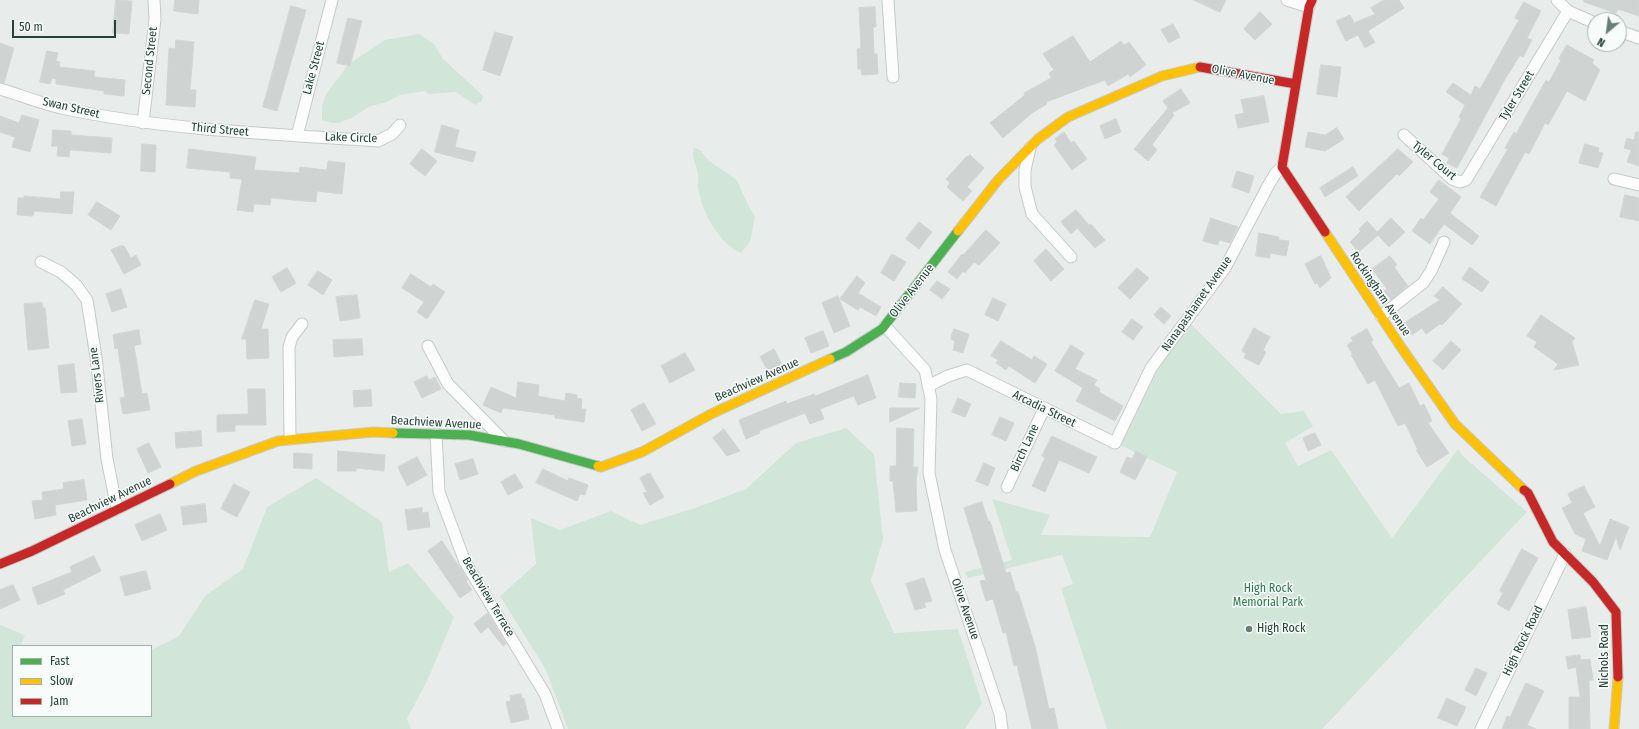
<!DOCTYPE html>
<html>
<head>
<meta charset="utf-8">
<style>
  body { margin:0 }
  #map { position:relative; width:1639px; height:729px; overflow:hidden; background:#e8edeb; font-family:"Fira Sans Condensed",sans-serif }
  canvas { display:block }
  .legend { position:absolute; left:12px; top:645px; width:140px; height:72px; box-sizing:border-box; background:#f7fbf9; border:1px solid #a3b1ad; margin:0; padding:5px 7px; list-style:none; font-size:12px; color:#24423a }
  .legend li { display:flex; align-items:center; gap:8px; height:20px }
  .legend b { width:20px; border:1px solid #a3b1ad }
  .north { position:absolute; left:1587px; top:12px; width:40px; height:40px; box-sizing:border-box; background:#f7fbf9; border:1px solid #a3b1ad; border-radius:50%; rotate:209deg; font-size:11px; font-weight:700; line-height:16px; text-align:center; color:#24423a }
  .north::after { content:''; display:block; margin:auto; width:14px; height:18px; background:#697e78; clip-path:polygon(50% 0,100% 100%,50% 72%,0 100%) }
  .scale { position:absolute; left:12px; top:20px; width:104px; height:18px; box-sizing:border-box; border:2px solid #24423a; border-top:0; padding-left:5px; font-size:12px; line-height:14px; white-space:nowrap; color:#24423a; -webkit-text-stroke:3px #f7fbf9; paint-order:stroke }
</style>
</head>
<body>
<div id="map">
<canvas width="1639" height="729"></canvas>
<ul class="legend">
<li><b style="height:5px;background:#4caf50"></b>Fast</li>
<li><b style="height:5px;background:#ffc107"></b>Slow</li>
<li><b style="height:5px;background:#c62828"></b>Jam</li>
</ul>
<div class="north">N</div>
<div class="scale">50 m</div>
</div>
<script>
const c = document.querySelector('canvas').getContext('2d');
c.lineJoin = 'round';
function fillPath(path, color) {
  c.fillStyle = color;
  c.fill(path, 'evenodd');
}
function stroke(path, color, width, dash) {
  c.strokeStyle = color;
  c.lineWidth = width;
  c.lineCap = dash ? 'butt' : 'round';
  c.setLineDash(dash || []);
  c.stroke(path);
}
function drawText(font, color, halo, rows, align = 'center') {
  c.font = font + ' "Fira Sans Condensed",sans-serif';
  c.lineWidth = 3;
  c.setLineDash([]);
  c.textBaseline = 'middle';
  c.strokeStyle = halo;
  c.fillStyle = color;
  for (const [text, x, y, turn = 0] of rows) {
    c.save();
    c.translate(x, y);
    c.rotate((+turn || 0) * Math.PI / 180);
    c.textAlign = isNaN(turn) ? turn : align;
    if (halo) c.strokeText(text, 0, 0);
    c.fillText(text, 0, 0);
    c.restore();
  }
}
const green = new Path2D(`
  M419,34L434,44L443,59L478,91L483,96L482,101L475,105L456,92L429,94L425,91L400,95L384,103L370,106L353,117L339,123H332L322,120V106L326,94L349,64L385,40Z
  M694,147L701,151L709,161L737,180L747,203L755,216L750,242L741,253C719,243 704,216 699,192C697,186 699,180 698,174C696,164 691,157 694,147Z
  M1190,323L1281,414L1304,411L1313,426L1285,443L1298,466L1331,450L1392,538L1458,449L1464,457L1527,512L1322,729H1107L1061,588L1073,584L1062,555L968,578L965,572L1012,560L992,499L1050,515L1041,535L1150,537L1177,472L1120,445L1158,369Z
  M846,428L874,454L883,539L871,581L894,633L958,629L982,703L965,729H568L546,670L500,596L536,564L531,518L560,530L611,511L640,525L698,507L746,489L796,443Z
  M316,478L382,522L389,572L408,563L454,617L428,679L407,719L411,729H0V625L25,635L21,644L26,646H13V716H151V650L179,636L205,596L243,569L267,507Z`);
const building = new Path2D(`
  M116,0L132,1L129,34L113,33Z
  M175,0H199L198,14L174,11Z
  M1194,0H1226L1220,12Z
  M1384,0H1399L1404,8L1368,31L1375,42L1365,48L1358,35L1346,41L1336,21L1350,15L1354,23L1375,14L1371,8Z
  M1584,0H1639V16L1618,9L1616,13L1584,2Z
  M1524,2L1541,11L1527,38L1532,40L1523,57L1520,55L1504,81L1457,168L1447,163L1449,158L1442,154L1461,119L1459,117L1465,105L1446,92L1453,83L1471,95L1475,86L1480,89L1519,20L1515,18Z
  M291,6L306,10L277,111L263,107Z
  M875,7L876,27H873L874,54H877L878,74L862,75L861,69H858L857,49L861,48L859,8Z
  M1260,12L1272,24L1255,40L1244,29Z
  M348,18L362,21L350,66L337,63Z
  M1173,24L1180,37L1169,43L1161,30Z
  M495,32L513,37L500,76L483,70Z
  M1073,36L1090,62L1121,41L1124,45L1129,42L1146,65L1130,77L1128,74L1108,86L1105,80L1046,102L1047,104L1032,113L1003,138L990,123L1025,95L1024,93L1051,78L1049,73L1054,70L1043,54Z
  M176,40L194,42L190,90H196L195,107L166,105L169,48L175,49Z
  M0,43L14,48L4,83L0,82Z
  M1567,45L1594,60L1592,63L1600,70L1585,101L1567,91L1548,125L1545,123L1529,154L1525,152L1496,206L1480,197L1508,149L1505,148L1514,132L1516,134L1546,80L1549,82L1561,60L1559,59Z
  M47,51L58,53L56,61L60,62L59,67L95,71L94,77L125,80L124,96L104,94V91L56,84V79L52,78L50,84L40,82Z
  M1321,65L1341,67L1337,97L1317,94Z
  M1181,89L1190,103L1172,113L1174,115L1152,145L1157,150L1148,161L1134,149L1168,108L1163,101Z
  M1264,96L1269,122L1238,128L1235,115L1244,113L1241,100Z
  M22,115L39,120L30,152L12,147L15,137L0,132V116L19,123Z
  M1116,119L1121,132L1105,139L1100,126Z
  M442,125L459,130L455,147L476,152L473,162L435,152Z
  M1337,128L1344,139L1325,151L1305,147L1308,132L1325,135Z
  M53,130L71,131V135L112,138L111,153L70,150L69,157L57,156L58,146H52Z
  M1064,132L1071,143L1074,141L1087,159L1072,170L1054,145L1057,142L1055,139Z
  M1636,132H1639V166L1627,162L1631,150L1624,148L1627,138L1634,140Z
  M142,144L156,145L155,172L141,171Z
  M1585,144L1599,148L1598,152L1603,153L1598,168L1579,163Z
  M189,149L256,157L254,170L299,173L300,167L327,170L328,161L345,163L342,194L317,191L316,202L271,198L270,205L254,204L253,212L237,210L242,179L230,178V172L187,168Z
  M422,149L437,161L425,176L410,164Z
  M1398,149L1413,162L1399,176L1397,174L1359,211L1346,197Z
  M970,155L984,168L967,187L972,191L963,201L947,187L950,183L946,179L967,156L968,157Z
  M1353,167L1358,176L1325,197L1320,188Z
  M1237,171L1254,176L1249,193L1232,187Z
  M1439,180L1461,197L1450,213L1479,236L1472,245L1444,224L1430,244L1412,231L1421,218L1423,220L1439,199L1430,192Z
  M61,192H74L72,214L34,211L33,216L17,215L18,198H24V196L60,199Z
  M1625,195L1639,198V221L1620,217Z
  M97,202L120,216L111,230L88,215Z
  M1076,210L1089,225L1091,224L1105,240L1095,248L1077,228L1071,234L1061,222Z
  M1211,218L1238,227L1230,243L1219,240L1218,245L1203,241Z
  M1391,218L1405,232L1389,247L1378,235L1359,252L1350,242L1361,231L1359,229L1367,221L1377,232Z
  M919,222L932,232L919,249L906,239Z
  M986,230L1000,243L979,265L974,262L965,273L963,271L957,279L948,272L962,254L963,255Z
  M1259,233L1279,237V240L1289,241L1286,256L1270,253V258L1256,256Z
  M120,246H124L131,258L136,255L141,265L124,274L111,250Z
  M1046,249L1064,269L1051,281L1034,261Z
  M892,254L906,262L894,281L881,273Z
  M1321,256L1331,278L1320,288L1317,283L1315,284L1305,264Z
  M1390,256L1397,265L1394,267L1408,286L1391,300L1384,291L1387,289L1372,269Z
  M1470,267L1489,282L1482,292L1462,279Z
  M287,268L296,283L281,292L272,277Z
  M1137,268L1149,278L1130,299L1118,288Z
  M318,271L332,280L323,295L308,285Z
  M411,274L431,287L433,284L445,292L427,319L417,312L424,302L402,288Z
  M857,276L865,283L858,293L881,307L876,316L860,307L858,310L840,299Z
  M937,281L950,289L942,299L930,290Z
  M1443,287L1462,304L1442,325L1440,324L1426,334L1422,328L1412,335L1404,323L1440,300L1434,296Z
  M121,289L127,307L112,312L106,294Z
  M357,295L360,318L340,321L336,297Z
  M838,296L850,326L834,333L822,303Z
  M993,298L1006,304L998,321L985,315Z
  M255,300L269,304L261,329H268L269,358L247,359L246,339H242Z
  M42,303L43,308H45L49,348L28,350L24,304Z
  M1161,307L1171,316L1164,324L1154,315Z
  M1541,315L1575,338L1572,342L1579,365L1554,370L1558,364L1534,347L1537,342L1527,336Z
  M1132,319L1143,327L1133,340L1122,332Z
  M1254,328L1270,337L1263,350L1266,352L1259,365L1244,358L1246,354L1242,351Z
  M954,329L969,334L963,353L953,350L955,341L951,339Z
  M1367,329L1373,340L1371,342L1399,388L1409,383L1420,406L1424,404L1432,421L1428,423L1449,453L1427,467L1416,450H1418L1405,423L1398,426L1375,380L1368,384L1351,355H1353L1347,345L1353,341L1351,338Z
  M139,330L141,344L134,346L142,394L147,393L150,410L123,414L120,398L125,397L118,348L115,349L113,335Z
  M823,331L829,346L811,353L805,338Z
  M362,339L363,355L334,357L333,340Z
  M1001,341L1032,360L1034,356L1047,364L1035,383L1009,366L1006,370L996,363L998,360L991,356Z
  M1451,341L1461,350L1443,370L1433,361Z
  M1071,345L1084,353L1075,369L1097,380L1094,385L1100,389L1099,392L1123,406L1115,421L1076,401L1083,388L1055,371Z
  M774,349L783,366L770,374L760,357Z
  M685,353L695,370L670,383L661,366Z
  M74,364L77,392L61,393L58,366Z
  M868,375L876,398L858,405L854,396L820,409L824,419L810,424L805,413L759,431L760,433L746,439L739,420L786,401L787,404L814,394L815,396Z
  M427,376L429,380L435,377L441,389L422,398L414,382Z
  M518,382L539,385L538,396L565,401L566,393L577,395V398L582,399L581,409H586L584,422L555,418V415L503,408L501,413L483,405L491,387L516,398Z
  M900,383L916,384L915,398L899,397Z
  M248,389H265L266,425H235V431L217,432V415L248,414Z
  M371,390L372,406L354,407L353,391Z
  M958,398L971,404L965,417L952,412Z
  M644,403L656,424L642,431L631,410Z
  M890,408H920L890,422Z
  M1000,417L1014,423L1006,441L992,435Z
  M82,419L86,444L72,446L68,421Z
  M897,428L914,429L913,467H918L916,482L917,511L896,512L893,481H890V466H896Z
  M724,429L740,451L727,456L713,438Z
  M201,431L202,446L176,448L175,433Z
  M1315,433L1321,445L1308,451L1303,438Z
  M1052,436L1097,457L1089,473L1059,460L1045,492L1032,486L1045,458L1042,456Z
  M149,443L161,467L148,473L137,449Z
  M338,451L385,455L384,471L356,468V471H338Z
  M1136,451L1147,457L1135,480L1120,472L1127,457L1132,459Z
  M294,453L312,454V469L294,468Z
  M417,457L427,475L407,486L398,467Z
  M473,459L478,474L460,480L455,464Z
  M984,463L995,468L988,486L976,481Z
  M543,469L568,481L569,478L588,485L585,495L580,494L577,501L536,483Z
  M650,473L664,497L650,505L643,493L647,492L640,478Z
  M515,474L523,487L508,495L501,482Z
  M84,480L87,500L55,505L56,515L35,519L32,501L43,500L42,492L64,489L63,483Z
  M234,484L250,492L237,517L221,509Z
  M1584,486L1595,507L1583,513L1600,546L1610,519L1629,527L1620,550L1616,537L1607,560L1582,551L1586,539L1575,534L1562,508L1572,503L1568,494Z
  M982,502L988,521H990L1006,573L1010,572L1016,592H1018L1035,646L1049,709L1054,708L1058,729H1032L1017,665L1014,666L1006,632L1003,633L993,599L986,601L980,581L986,580L964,508Z
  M205,504L207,522L183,525L181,507Z
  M422,508V513L428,512L430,527L408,530L405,510Z
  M160,514L167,530L142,541L135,525Z
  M442,541L468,580L466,581L472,590L460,598L428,551Z
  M1522,549L1538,558L1509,611L1497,604L1503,593L1500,591Z
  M94,556L101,571L63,590L65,594L38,605L32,588L72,572L70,567Z
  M146,571L151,589L125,596L120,577Z
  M924,578L932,601L924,603L926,607L915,610L906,584Z
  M13,585L20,600L0,609V590Z
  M1586,607L1591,637L1572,639L1568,610Z
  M488,613L506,644L503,646L488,627L481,633L474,624Z
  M1580,655L1581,660L1590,659L1593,680H1589L1590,729H1569V697H1580L1576,667L1568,669L1566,657Z
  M1476,668L1487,673L1476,696L1465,690Z
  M1526,683L1544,691L1527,725L1536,729H1502L1507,716L1510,717Z
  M521,694L522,699L524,698L529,719L511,723L506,702L511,701L510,696Z
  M1447,698L1466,707L1457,726L1438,718Z`);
const street = new Path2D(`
  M888,0L893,77
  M1287,0L1309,7
  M1557,0L1568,11L1595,23
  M1619,31L1639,38
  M0,89C20,95 40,103 61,108C165,130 272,134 378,141L392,134L400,125
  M143,123L155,19L154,0
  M1404,135L1452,179L1460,182L1466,180L1568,11
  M297,136L332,0
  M1030,148L1025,170V187L1032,214L1071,257
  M1614,179L1639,185
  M41,262L61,272L76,285L87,300L96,357L107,459L117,509
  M1381,316L1423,283L1431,271L1444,242
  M885,326L925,370L931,399L929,473L945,550L1000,714L1002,729
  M428,346L448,384L504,441
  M928,386L948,376L967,370L1115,443L1151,368L1225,268L1268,186L1275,174L1282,167
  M436,434L439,492L465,562L545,694L558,729
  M290,439L289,347L292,337L302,324
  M1007,487L1044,409
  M1481,729L1565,554`);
const fast = new Path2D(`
  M830,359L846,352L882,329L958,231
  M393,433L469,435L519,444L598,466`);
const slow = new Path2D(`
  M958,231L998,180L1038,139L1068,117L1162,76L1200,67
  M1325,232L1401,347L1455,424L1524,490
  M598,466L601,467L642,452L711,414L830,359
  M170,484L196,471L278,441L373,432L393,433
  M1614,729L1618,677`);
const jam = new Path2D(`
  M1312,0L1309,7L1282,167L1325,232
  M1200,67L1296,84
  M1524,490L1528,493L1553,542L1593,582L1616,612L1618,677
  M0,564L32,551L170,484`);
const markers = [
  [1249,629,4,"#697e78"]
];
const streetNames = [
  ["Second Street",150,61,-84],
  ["Lake Street",314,68,-75],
  ["Olive Avenue",1243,75,11],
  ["Tyler Street",1517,96,-59],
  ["Swan Street",71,108,13],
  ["Third Street",220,130,5],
  ["Lake Circle",351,138,2],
  ["Tyler Court",1434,161,40],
  ["Olive Avenue",912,291,-52],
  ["Rockingham Avenue",1380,294,56],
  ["Nanapashamet Avenue",1197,304,-55],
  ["Rivers Lane",97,375,-97],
  ["Beachview Avenue",757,380,-24],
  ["Arcadia Street",1044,409,26],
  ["Beachview Avenue",436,423,3],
  ["Birch Lane",1025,448,-65],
  ["Beachview Avenue",110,500,-26],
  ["Beachview Terrace",488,597,59],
  ["Olive Avenue",965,609,71],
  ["High Rock Road",1523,641,-64],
  ["Nichols Road",1605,656,-90]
];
const parkNames = [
  ["High Rock",1268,589],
  ["Memorial Park",1268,603]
];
const poiNames = [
  ["High Rock",1257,629]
];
fillPath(green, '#d1e6d8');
fillPath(building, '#cfd4d2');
stroke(building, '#d1d6d4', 1);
stroke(street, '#c5cac8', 13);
stroke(fast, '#c3cbc8', 11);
stroke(slow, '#c3cbc8', 11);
stroke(jam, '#c3cbc8', 11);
stroke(street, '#fcfcfc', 11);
stroke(fast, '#4caf50', 9);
stroke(slow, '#ffc107', 9);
stroke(jam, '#c62828', 9);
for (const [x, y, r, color] of markers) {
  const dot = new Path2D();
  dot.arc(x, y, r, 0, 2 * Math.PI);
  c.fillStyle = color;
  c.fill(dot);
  stroke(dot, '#f7fbf9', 1.5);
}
drawText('12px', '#24423a', '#f7fbf9', streetNames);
drawText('12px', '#2d7a4b', '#f7fbf9', parkNames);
drawText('12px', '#24423a', '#f7fbf9', poiNames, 'left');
</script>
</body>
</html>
